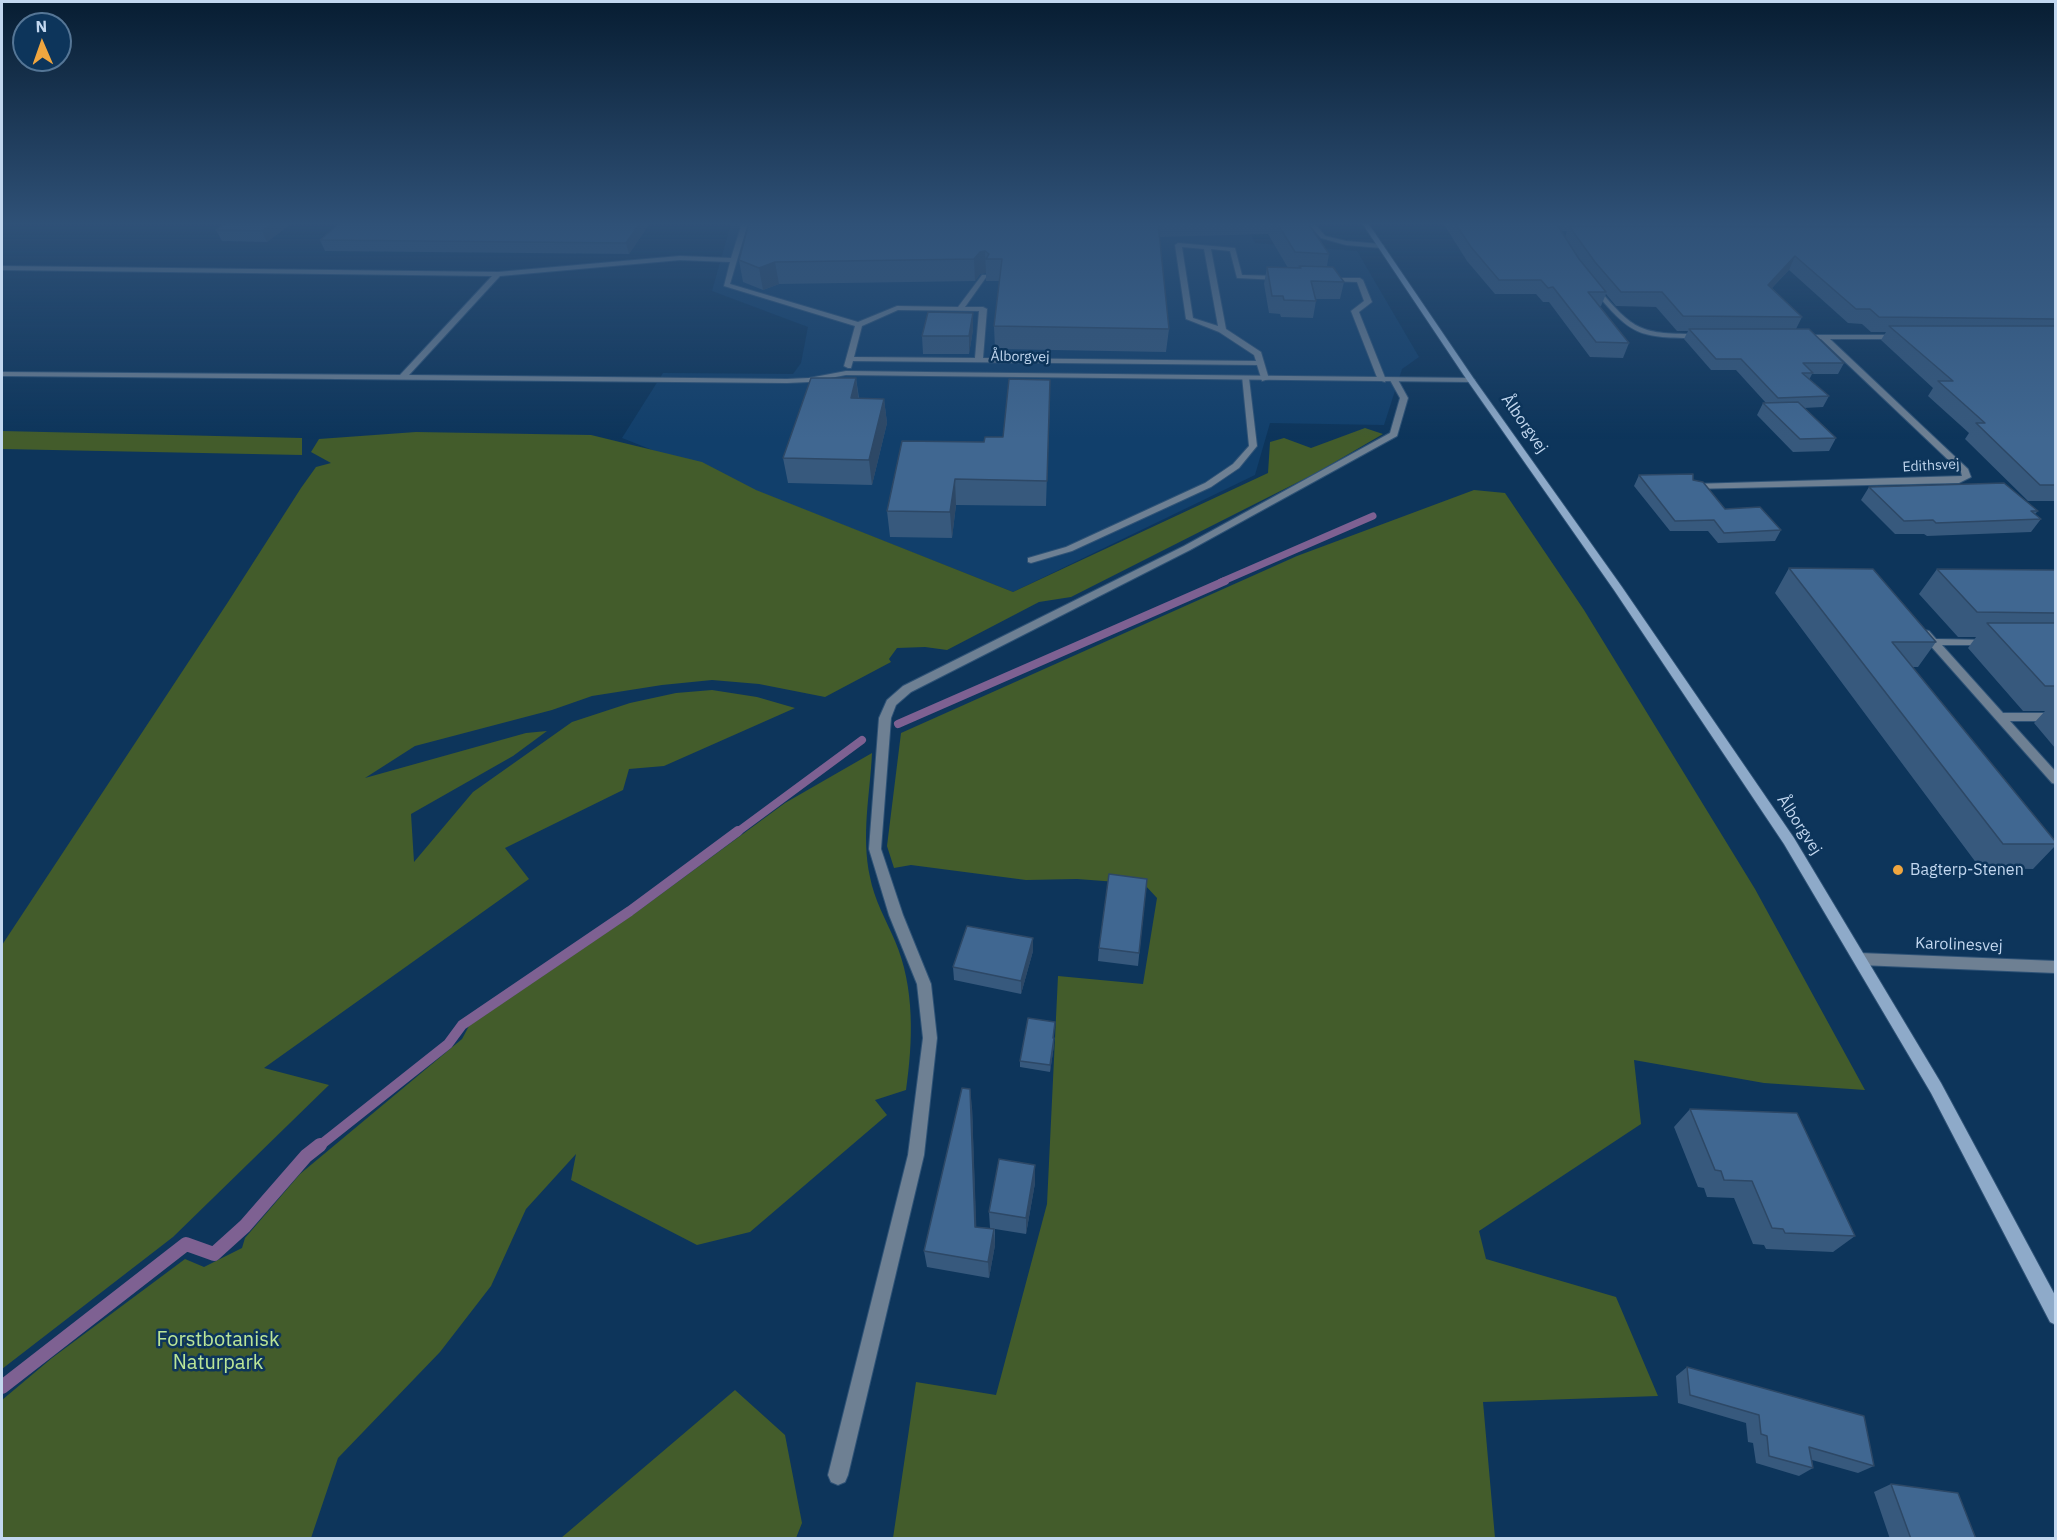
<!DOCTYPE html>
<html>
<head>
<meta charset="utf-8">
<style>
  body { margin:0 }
  #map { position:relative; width:2057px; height:1540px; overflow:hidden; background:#0d355b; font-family:"IBM Plex Sans",sans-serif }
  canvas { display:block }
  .frame { position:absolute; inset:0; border:3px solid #c2d7ef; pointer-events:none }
  .north { position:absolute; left:12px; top:12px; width:60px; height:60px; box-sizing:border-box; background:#0d355b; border:2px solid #557696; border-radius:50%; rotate:358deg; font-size:16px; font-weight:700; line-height:24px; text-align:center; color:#c2d7ef }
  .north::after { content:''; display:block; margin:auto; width:21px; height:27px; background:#f0a63f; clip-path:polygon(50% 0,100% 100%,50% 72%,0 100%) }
</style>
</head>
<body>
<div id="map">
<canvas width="2057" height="1540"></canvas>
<div class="frame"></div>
<div class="north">N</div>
</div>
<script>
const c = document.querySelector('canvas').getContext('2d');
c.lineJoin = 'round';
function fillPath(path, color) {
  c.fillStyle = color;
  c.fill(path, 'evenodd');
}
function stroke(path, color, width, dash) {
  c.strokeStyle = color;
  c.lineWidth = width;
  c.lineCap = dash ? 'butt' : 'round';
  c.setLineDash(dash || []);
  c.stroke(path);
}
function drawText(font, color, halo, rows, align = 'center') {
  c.font = font + ' "IBM Plex Sans",sans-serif';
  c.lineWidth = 5;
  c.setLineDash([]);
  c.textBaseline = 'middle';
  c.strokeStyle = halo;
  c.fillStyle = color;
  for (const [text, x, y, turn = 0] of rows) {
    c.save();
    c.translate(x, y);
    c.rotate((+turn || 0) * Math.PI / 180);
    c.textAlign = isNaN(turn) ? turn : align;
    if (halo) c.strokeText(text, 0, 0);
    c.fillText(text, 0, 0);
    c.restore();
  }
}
const built = new Path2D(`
  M731,223H1246L1255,243L1357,251L1419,357L1402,369L1384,425L1270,423L1255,475L1013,592L622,438L663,373L793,374L801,363L808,327L712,291Z`);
const green = new Path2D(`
  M1365,428L1383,434L1316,473L1071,597L1039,602L947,650L925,647L897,648L889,659L891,662L825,697L759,684L712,680L662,685L592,696L552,710L415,746L365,778L526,733L547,731L513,756L411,814L414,862L473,792L572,722L630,703L676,693L712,690L757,697L795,708L664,766L629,769L623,790L505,848L529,879L264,1068L329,1085L173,1237L2,1369V945L228,602L301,488L316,467L331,463L311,452L319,439L416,432L591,435L702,462L756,490L1013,592L1268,473L1270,442L1284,438L1311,448Z
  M2,431L302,438V455L2,449Z
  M1474,490L1505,493L1584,610L1755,889L1865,1090L1764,1083L1634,1060L1641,1124L1479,1231L1486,1259L1616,1297L1658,1396L1483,1402L1495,1538H893L916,1382L996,1395L1047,1204L1058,976L1143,984L1157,898L1144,884L1077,879L1026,880L911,865L894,868L887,846L901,733L1297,556Z
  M872,753C870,795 861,835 870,877C874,899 886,920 895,941C915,987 913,1042 906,1090L875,1100L887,1115L750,1232L697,1245L571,1180L576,1154L526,1209L491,1286L440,1352L338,1458L311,1538H2V1400L52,1358L185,1259L204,1267L242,1248L245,1238L300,1174L462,1039L469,1026L634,914L785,803Z
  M735,1390L785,1435L802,1523L796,1538H561Z`);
const streamFar3 = new Path2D(`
  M1221,582L1373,516`);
const streamFar2 = new Path2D(`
  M898,724L1225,581
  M736,833L862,740`);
const streamFar1 = new Path2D(`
  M318,1147L448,1044L462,1025L630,911L738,831`);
const stream = new Path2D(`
  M2,1387L186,1244L214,1254L245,1226L306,1156L320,1145`);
const service = new Path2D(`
  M742,223H748L730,284L858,322L897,306L958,307L982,275H986L987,276L965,307H983L987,309L983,358L1256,361L1254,355L1219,332L1186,319L1175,245L1178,243L1235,248L1242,275L1279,276L1282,278L1279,280L1237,278L1230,251L1211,249L1226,329L1261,352L1269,379L1262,381L1257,365L853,361L851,368H848L844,366L855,326L724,286L730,262L680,260L500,276L409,375L787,379L809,378L846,371L928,372L932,374L928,376L846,375L809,382L787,383L2,376V372L400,375L492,276L2,270V266L498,272L680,256L731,258ZM1182,247L1204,249L1218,326L1193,318ZM898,310L979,311L975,358L854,357L862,326Z
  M1307,223H1314L1325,236L1346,241L1381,244L1384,246L1381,248L1346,245L1321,238Z
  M1325,278H1360L1363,280L1372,302L1359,312L1386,380L1385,382L1378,380L1351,311L1364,301L1357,282L1327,281L1325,280Z
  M1242,376L1249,378L1257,446L1239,468L1211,487L1072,551L1031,563L1028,562V558L1066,547L1205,483L1233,464L1249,446Z
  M1391,378H1397L1408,398L1397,436L1190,550L911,692L896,705L891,718L881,849L903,915L931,984L937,1038L924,1155L848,1475L845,1482L838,1485L831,1482L828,1475L908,1155L923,1038L917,984L889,915L869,849L879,718L887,700L903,686L1184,546L1390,433L1400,398L1390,380Z`);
const minor = new Path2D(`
  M1592,286H1596C1635,332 1640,334 1700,334L1704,336L1700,338C1638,338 1631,336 1592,288Z
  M1799,335H1901L1902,337L1898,339H1830L1968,469L1971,477L1959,483L1690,489V485L1693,484L1962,476L1961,472L1821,339H1802L1798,337Z
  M925,372L1471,378L1475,380L1471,382L928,376L924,374Z
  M1925,630L1929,631L1936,639L1990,640L1991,642L1986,645H1942L2003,713H2056V721H2010L2056,772V784L2052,783L1921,635L1920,633Z
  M1860,953L2056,961V973L1860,965L1855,963L1853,959L1855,955Z`);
const secondary = new Path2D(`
  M1362,223H1368L1474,379L1622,587L1794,838L1941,1083L2056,1297V1325L2050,1322L1931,1093L1784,844L1614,590L1467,380Z`);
const wall = new Path2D(`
  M226,223H292L267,242L222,241L216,230Z
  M650,223L629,254L325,251L320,240Z
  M749,223H1308L1329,254L1327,266L1344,282L1340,299H1316V301L1313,318L1281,317L1280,314L1269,313L1264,284L1267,267L1288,268L1268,234L1159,237L1169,329L1166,352L995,349L994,326L1000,281H986V273L980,274L975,281L779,284L763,290L743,282L739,260Z
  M1443,223H2055V501H2028L1965,439L1969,433L1928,396L1933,388L1881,340L1886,332H1871L1862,324L1848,323L1789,270L1772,288L1802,317L1796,329L1844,363L1838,374H1812L1809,380L1829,396L1823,407L1804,408L1836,438L1829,451L1793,452L1757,415L1763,403H1766L1736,370H1711L1684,339L1688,331H1677L1656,307L1616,306L1606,294L1601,306H1599L1629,343L1623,358L1590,357L1549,302H1543L1536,294H1495L1467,261ZM1561,231H1567L1565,237Z
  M973,330L969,354H923L922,336Z
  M856,378L859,398L884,399L887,423L872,485L788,483L783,458Z
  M1050,380L1046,506L956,505L952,538L890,537L887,511L984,442L1003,437Z
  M1639,475L1693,480L1725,509L1781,530L1775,541L1718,543L1708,531H1670L1634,486Z
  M1869,487L2038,511L2035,514L2041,519L2031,532L1927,536L1924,534H1895L1861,500Z
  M1789,568L1936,642L1918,667H1912L2055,841V846L2033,869L1980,868L1775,593Z
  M1937,569L2055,570V748L2034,723L2045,711H2023L1968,648L1976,637H1958L1919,594Z
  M1147,879L1138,966L1098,961L1099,948Z
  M1033,951L1021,994L954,980L953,967Z
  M1054,1028L1053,1038H1054V1045L1050,1072L1020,1067V1061Z
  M972,1107L976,1227L990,1228L989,1212L1035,1165V1183L1026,1234L995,1229V1245L989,1278L927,1267L924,1251Z
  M1690,1109L1855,1236L1833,1252L1766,1249L1764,1245L1753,1244L1734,1198L1707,1197L1704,1188L1698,1187L1674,1127Z
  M1687,1367L1874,1466L1858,1473L1812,1460L1813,1468L1799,1476L1756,1463L1753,1443L1748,1442L1746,1423L1678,1403L1676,1376Z
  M1891,1484L1976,1539H1890L1874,1492Z`);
const shadedWall = new Path2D(`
  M272,223H292L267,242L262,231Z
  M640,223H650L629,254L626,243Z
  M985,251L986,273L980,274L975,281L974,259L980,252Z
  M1795,256L1789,270L1761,299L1768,285Z
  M775,262L779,284L763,290L759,268Z
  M973,313V330L969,354V336Z
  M856,378L859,403L851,398Z
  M1050,380V404L1046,506L1047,481Z
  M884,399L887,423L872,485L869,460Z
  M955,479L956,505L952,538L950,512Z
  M1033,938V951L1021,994V981Z
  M1054,1038V1045L1050,1072V1065Z
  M970,1089L972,1107L977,1244L975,1227Z
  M1035,1165V1183L1026,1234V1218Z
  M994,1229L995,1245L989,1278L988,1262Z`);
const building = new Path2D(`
  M226,223H272L262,231L216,230Z
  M340,223H640L626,243L320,240Z
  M749,223H1158L1169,329L994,326L1002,259H986L989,254L985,251L980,252L974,259L775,262L759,268L739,260Z
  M1277,223H1308L1329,254L1295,252Z
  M1455,223H1556L1579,259L1606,292H1588L1629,343L1596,342L1553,287L1548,288L1541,280H1499L1471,247Z
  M1569,226L2055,227V319L1879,317L1870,309H1856L1795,256L1768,285L1802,317L1683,316L1662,292H1621L1595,262Z
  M1299,266L1333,267L1344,282L1311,281L1316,301L1284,300L1283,296H1272L1267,267L1301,268Z
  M928,312L973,313L969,336H922Z
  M1889,326H2055V485H2040L1976,423H1985L1938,381H1953Z
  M1689,329H1809L1844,363H1803L1813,373H1802L1829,396L1778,398L1741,359H1716Z
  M811,378H856L851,398L884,399L869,460L783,458Z
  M1009,379L1050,380L1047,481L955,479L950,512L887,511L902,441L984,442L985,437H1003Z
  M1798,402L1836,438L1800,439L1763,403Z
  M1693,474V480L1703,482L1725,509L1760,507L1781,530L1724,533L1714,520L1675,521L1639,475Z
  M2004,483L2038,511H2031L2041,519L1936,523L1933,520L1904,521L1869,487Z
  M1789,568L1873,569L1936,642H1892L2055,841V844H2003Z
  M1937,569L2055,570V613L1977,612Z
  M1987,623H2055V686H2045Z
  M1109,874L1147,879L1139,953L1099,948Z
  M967,926L1033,938L1021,981L953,967Z
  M1028,1018L1055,1022L1053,1038H1054L1050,1065L1020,1061Z
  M962,1088L970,1089L975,1227L994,1229L988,1262L924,1251Z
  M1690,1109L1797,1113L1855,1236L1785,1233L1783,1229L1772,1228L1752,1181L1724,1180L1721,1171L1715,1170Z
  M999,1159L1035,1165L1026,1218L989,1212Z
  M1687,1367L1864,1416L1874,1466L1809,1447L1813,1468L1769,1456L1767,1436L1761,1434L1759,1415L1690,1395Z
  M1891,1484L1958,1493L1976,1539H1911Z`);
const markers = [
  [1898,870,6,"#f0a63f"]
];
const farStreetnames = [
  ["Ålborgvej",1020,357,1],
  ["Edithsvej",1931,466,-3]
];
const streetNames = [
  ["Ålborgvej",1524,424,55],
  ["Ålborgvej",1799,825,57],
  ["Karolinesvej",1959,945,2]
];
const poiNames = [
  ["Bagterp-Stenen",1910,870]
];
const nearParknames = [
  ["Forstbotanisk",218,1340],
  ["Naturpark",218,1363]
];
fillPath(built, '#113f6b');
fillPath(green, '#435c2b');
stroke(streamFar3, '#7e6192', 7);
stroke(streamFar2, '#7e6192', 8);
stroke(streamFar1, '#7e6192', 10);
stroke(stream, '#7e6192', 14);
stroke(service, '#2e5276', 2);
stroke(minor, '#2e5276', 2);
stroke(secondary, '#2e5276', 2);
fillPath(service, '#6e8093');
fillPath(minor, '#6e8093');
fillPath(secondary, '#8eaac9');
fillPath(wall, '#37597d');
fillPath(shadedWall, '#2d4866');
fillPath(building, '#406791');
stroke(building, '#2d4866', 1.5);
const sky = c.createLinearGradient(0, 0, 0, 439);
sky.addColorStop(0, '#071d32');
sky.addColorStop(0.51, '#2f5177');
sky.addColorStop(1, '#2f517700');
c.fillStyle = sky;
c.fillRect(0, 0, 2057, 439);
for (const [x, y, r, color] of markers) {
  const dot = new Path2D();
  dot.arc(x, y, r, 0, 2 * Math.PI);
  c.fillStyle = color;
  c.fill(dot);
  stroke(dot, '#0d355b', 2);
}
drawText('14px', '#c2d7ef', '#0d355b', farStreetnames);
drawText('16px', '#c2d7ef', '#0d355b', streetNames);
drawText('16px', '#c2d7ef', '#0d355b', poiNames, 'left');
drawText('20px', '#bbe597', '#0d355b', nearParknames);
</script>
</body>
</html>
